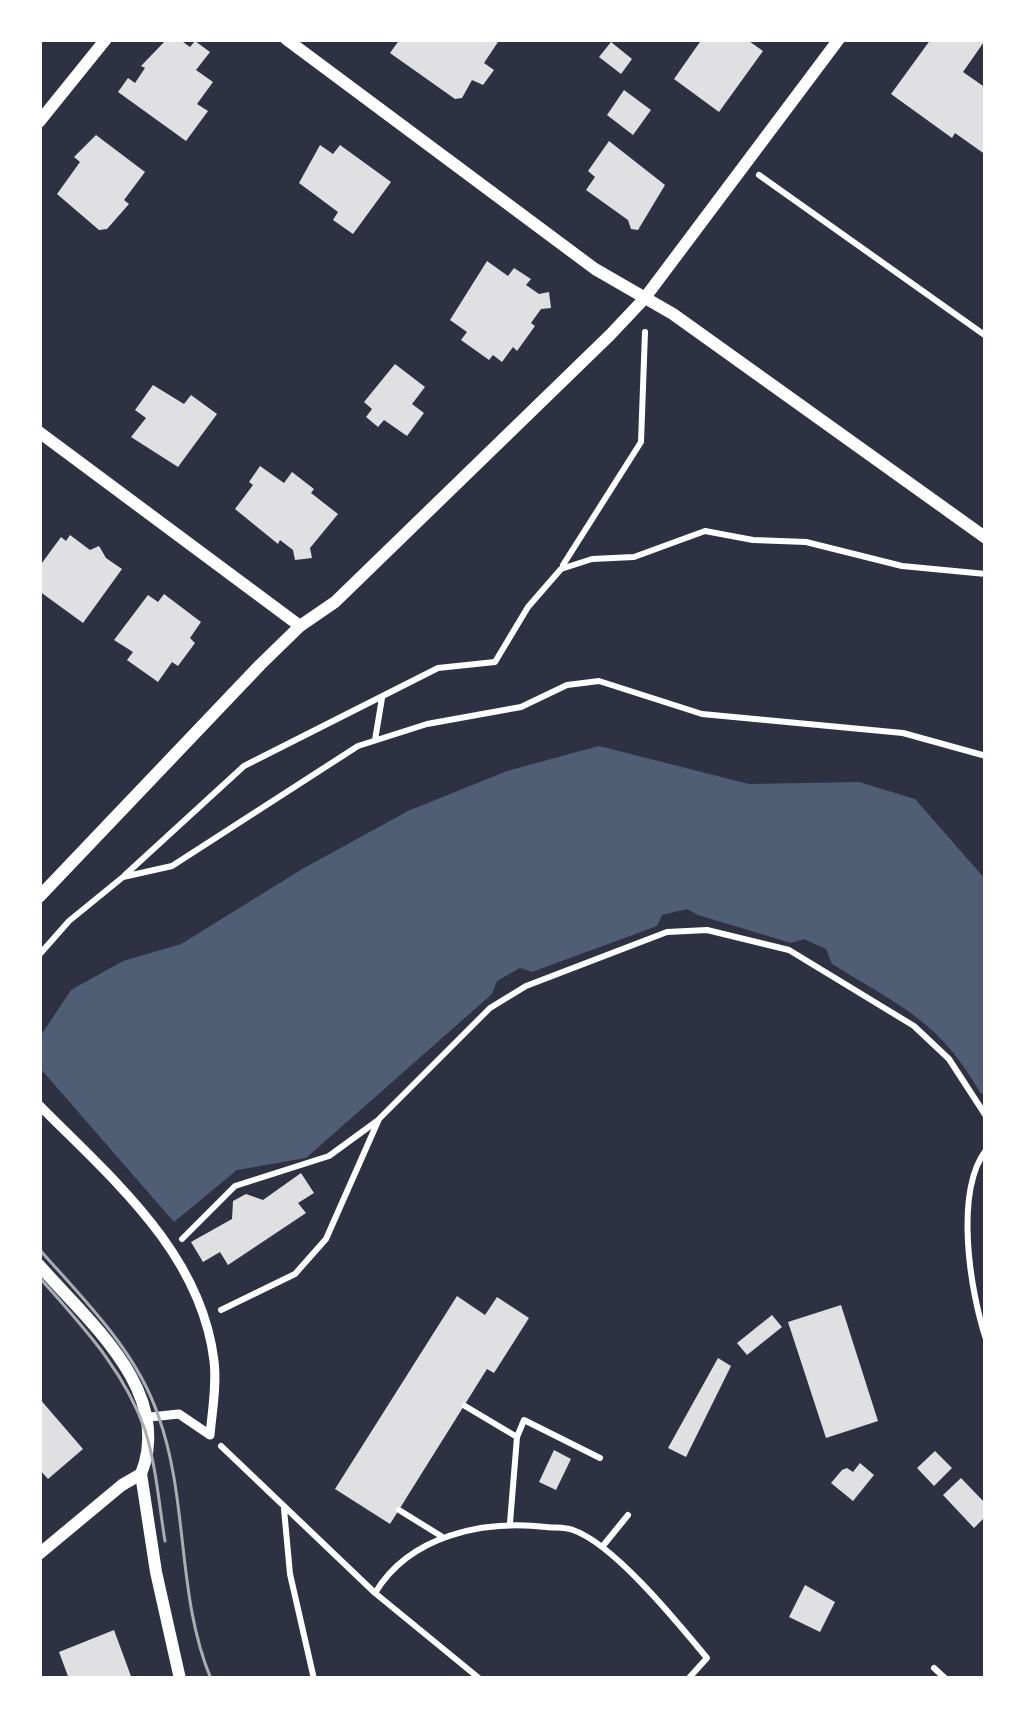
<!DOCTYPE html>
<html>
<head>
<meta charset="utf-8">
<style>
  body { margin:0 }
  #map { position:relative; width:1025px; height:1718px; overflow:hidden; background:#2d3142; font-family:"Space Grotesk",sans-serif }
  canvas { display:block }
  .frame { position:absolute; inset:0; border:42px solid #fff; pointer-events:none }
</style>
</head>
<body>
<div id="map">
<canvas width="1025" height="1718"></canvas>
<div class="frame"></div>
</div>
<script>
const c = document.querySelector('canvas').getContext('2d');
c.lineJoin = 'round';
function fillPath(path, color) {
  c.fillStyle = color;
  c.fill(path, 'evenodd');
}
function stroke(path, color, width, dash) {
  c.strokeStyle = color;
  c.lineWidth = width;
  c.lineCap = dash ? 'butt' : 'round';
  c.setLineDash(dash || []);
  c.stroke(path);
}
const water = new Path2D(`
  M599,746L749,784L859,782L915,799L986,880V1092L981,1094C940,1021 900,1006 832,964L826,949L804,939L791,943L698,915L687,909L662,915L657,926L532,972L520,968L497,981L492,994L306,1158L237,1170L174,1222L39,1067V1038L71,990L123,961L181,944L304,868L408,811L507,771Z`);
const building = new Path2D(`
  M167,39H179L190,47L195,41L210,52L196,70L213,82L197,104L208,111L186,141L118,92L128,78L135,83L145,68L141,66Z
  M400,39H494L498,42L484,63L494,70L483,85L472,80L462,98L455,99L390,53Z
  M702,39H746L763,51L719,112L674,79Z
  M931,39H986L963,72L986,88V155L955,133L952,138L891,94Z
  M611,42L632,59L621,74L599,57Z
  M624,90L651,110L633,135L607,115Z
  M96,135L145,172L124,200L129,204L107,229L99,230L57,194L80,162L74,157Z
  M609,141L665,185L638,230L631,229L628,220L586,190L595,177L588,171Z
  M320,145L333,154L340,145L391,182L353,234L333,220L338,212L299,183Z
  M487,261L508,276L514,268L531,279L526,285L539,294L549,292L551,308L541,309L531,323L535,326L517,351L513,347L502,362L493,355L489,360L461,340L467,332L450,320Z
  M395,364L425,387L412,404L424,413L407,436L384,420L378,427L366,417L372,409L364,402Z
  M153,385L184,404L191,395L217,414L178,467L131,437L146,418L135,410Z
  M260,466L284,483L292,472L314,489L311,493L338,514L310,548L312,558L295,560L293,550L280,540L278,544L235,509L253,485L249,482Z
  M70,535L90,550L99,546L106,558L122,569L83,623L39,591V567L61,537L66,541Z
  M164,594L201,622L190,638L195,643L178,666L172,662L158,682L127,660L133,652L114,640L148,595L158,602Z
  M301,1173L314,1193L298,1203L306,1213L228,1265L220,1252L203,1262L191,1242L232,1219L233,1201L246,1194L263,1200Z
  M457,1296L485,1315L497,1297L529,1318L494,1373L487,1369L390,1524L335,1489Z
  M841,1305L878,1421L826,1438L788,1322Z
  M772,1315L782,1327L747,1355L737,1343Z
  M718,1358L731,1366L686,1457L668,1448Z
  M39,1398L83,1449L48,1479L39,1469Z
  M554,1450L571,1459L556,1490L539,1482Z
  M935,1451L952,1468L934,1486L917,1468Z
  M860,1463L874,1475L853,1501L831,1483L842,1470L847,1468L853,1472Z
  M961,1478L986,1504V1516L974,1528L943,1495Z
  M805,1585L835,1602L820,1632L789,1617Z
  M114,1630L132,1679H69L59,1652Z`);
const path = new Path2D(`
  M759,175L986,336
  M563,565L641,442L645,332
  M375,740L382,698
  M125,875L244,766L438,668L495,662L528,607L561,569L592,559L634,557L705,531L753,540L806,542L902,566L986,574
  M39,955L69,921L123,877L172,866L358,746L427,724L521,707L567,685L599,681L702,714L903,733L986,756
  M986,1150C954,1192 970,1291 986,1339
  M182,1239L235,1186L329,1156L377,1121
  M221,1310L295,1274L326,1239L379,1119L490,1008L526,986L667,932L707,930L789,950L914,1026L949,1059L986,1116
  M465,1406L517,1437
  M221,1446L375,1593L480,1679
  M284,1509L290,1574L314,1679
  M399,1510L441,1536
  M510,1523L517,1437L524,1420L600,1458
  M602,1547L628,1515
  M375,1593C410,1535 483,1520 546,1527C554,1528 566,1527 573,1530C614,1544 678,1623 707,1658L688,1679
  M934,1668L946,1679`);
const service = new Path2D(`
  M39,1105C111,1178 201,1252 214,1361C217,1385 212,1412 210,1435L179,1414L150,1417`);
const minor = new Path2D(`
  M286,39L595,269L673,314L986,538
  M39,122L106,39
  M39,432L300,626
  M39,897L260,665L300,626L335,602L610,335L644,299L839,39
  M39,1265C89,1322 174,1392 141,1474
  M141,1474L156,1572L180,1679
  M39,1554L122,1485L141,1474`);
const tram = new Path2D(`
  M39,1249C83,1299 136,1350 158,1415C189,1500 176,1595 211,1679
  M39,1277C81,1325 124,1369 145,1430C156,1465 159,1504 165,1541`);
fillPath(water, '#4f5d75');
fillPath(building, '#e0e0e3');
stroke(path, '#fff', 6);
stroke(service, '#fff', 9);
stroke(minor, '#fff', 12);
stroke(tram, '#abadb3', 3);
</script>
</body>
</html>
